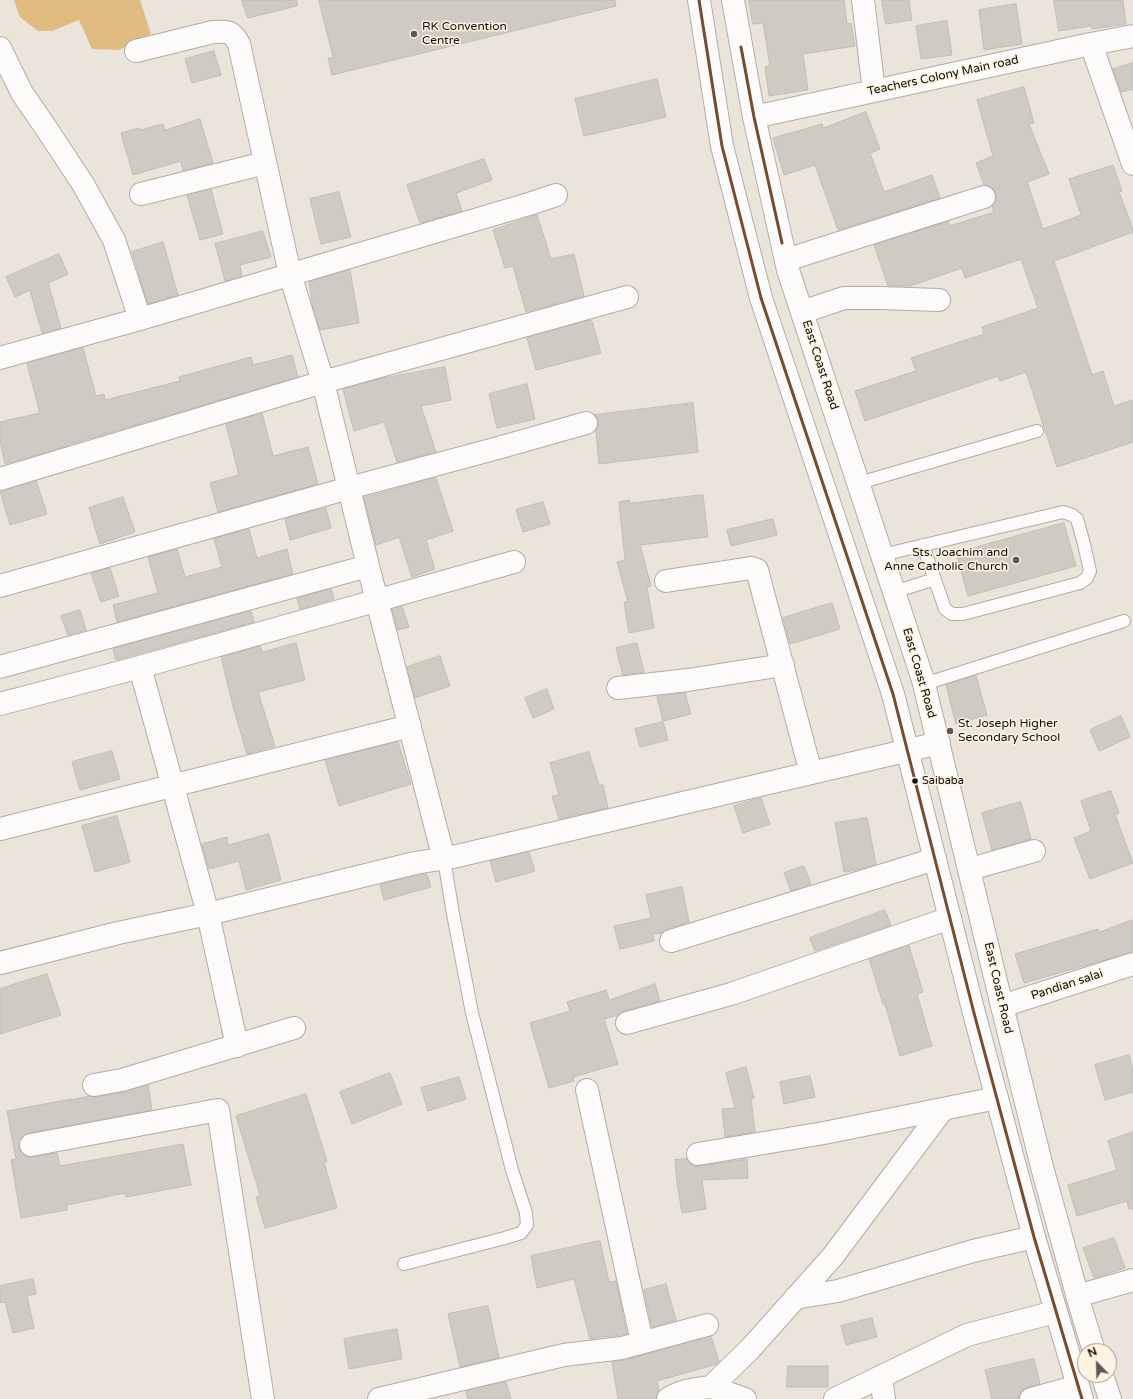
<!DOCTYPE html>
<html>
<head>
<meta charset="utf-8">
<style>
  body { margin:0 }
  #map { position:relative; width:1133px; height:1399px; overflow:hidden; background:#ebe4db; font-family:"Varela Round",sans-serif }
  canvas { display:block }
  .north { position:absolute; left:1077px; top:1343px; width:40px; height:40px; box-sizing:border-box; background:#fef3e2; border:1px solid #9f978b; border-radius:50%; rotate:337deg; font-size:11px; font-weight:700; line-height:16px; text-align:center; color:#110d08 }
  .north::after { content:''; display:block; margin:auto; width:14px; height:18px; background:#5d5852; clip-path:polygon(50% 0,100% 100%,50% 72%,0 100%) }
</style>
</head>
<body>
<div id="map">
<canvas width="1133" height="1399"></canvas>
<div class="north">N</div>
</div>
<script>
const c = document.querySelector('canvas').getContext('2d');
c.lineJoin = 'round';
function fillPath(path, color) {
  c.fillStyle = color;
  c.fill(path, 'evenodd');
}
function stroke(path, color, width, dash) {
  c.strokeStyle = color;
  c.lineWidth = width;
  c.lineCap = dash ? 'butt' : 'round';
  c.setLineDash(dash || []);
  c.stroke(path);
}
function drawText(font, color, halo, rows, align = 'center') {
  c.font = font + ' "Varela Round",sans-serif';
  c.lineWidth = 3;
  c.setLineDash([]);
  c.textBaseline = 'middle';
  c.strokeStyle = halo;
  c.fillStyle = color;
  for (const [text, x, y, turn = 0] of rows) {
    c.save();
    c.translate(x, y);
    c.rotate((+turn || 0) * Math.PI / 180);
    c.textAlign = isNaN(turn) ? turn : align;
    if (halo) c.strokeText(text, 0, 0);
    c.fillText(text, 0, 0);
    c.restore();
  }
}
const water = new Path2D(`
  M14,0H140L151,34L119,50L92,49L79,20L52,31H38L20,17Z`);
const building = new Path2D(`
  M242,0H297V6L248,18Z
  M319,0H615L616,6L332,75L328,58H333Z
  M749,0H844L847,24L851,23L855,46L803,54L808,90L769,96L765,67L770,66L763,23L753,24Z
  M882,0H909L912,20L886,24Z
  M1054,0H1123L1126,24L1092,29L1091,26L1059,31Z
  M1016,4L1022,44L984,50L979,10Z
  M947,21L952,55L921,59L916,26Z
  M214,51L221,75L192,83L185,59Z
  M1133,63V89L1121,92L1113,69Z
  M657,79L666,117L584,136L575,99Z
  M1024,87L1034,123L1029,124L1049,174L1027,182L1043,229L1081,215L1069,179L1113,165L1122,191L1119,192L1133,229V232L1054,261L1092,375L1103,371L1114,406L1133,400V442L1057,467L1026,372L1000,381L998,376L865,421L855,391L916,371L911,358L984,334L982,327L1038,308L1021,259L965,278L962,268L910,286H888L874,245L948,221L950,226L994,212L992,206L996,200V193L992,188L984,185L976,163L993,156L977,100Z
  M866,112L880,149L870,153L884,192L932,175L940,198L838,230L815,165L784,175L773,138L822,124L823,128Z
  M200,119L213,163L183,171L181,161L133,175L121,133L139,128L140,130L163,124L165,130Z
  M484,159L492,180L456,193L462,211L420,223L407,185Z
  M211,189L223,234L200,240L187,195Z
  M339,192L351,237L321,244L310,199Z
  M537,215L551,259L574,254L584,296L526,312L513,266L505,268L493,230Z
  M263,231L271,257L240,265L242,276L225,281L215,244Z
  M163,242L178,295L148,304L132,252Z
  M59,254L68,274L48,283L61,328L42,333L30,290L15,297L6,277Z
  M350,270L359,323L320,330L313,308L309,282Z
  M589,320L592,321L601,353L536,370L527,338Z
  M83,348L96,396L104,394L105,400L180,381L179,377L251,357L253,365L292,355L298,377L68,445V446L5,464L0,441V422L40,413L27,364Z
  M445,367L451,400L421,406L436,452L397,462L384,422L354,431L343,389L379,379Z
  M527,384L535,419L497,428L489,394Z
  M693,403L698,452L599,464L596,431L598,426V420L595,415Z
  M262,413L273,456L308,447L318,484L218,512L210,483L239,475L226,424Z
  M436,478L453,531L426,540L435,569L412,577L399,537L376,545L364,498Z
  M36,481L47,514L10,525L0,491Z
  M703,495L708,537L640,545L651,586L647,587L654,628L629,633L624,602H628L617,562L625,560L619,502L629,500L630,503Z
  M123,497L135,532L100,544L89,508Z
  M543,502L550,524L523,532L516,510Z
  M326,508L331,528L290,540L285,519Z
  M773,519L777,535L731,546L727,530Z
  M1064,523L1076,566L968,596L956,553Z
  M249,529L257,558L287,549L293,574L117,622L113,605L158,593L148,557L177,549L185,577L222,567L214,539Z
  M110,568L119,596L101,602L91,573Z
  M331,589L334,599L300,609L297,599Z
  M832,603L840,629L790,644L783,618Z
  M402,606L409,627L398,630L392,609Z
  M80,610L86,630L68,635L61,616Z
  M251,611L254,622L116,660L113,649Z
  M296,643L305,680L258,692L275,746L247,754L234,710L221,657L260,646L262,652Z
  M637,643L644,672L623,675L616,648Z
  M440,656L450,686L415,698L407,667Z
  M976,676L987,715L956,724L946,685Z
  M547,689L554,709L533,718L525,698Z
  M685,693L691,714L663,721L657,697Z
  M1121,716L1130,737L1099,751L1090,730Z
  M663,722L668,740L640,747L635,729Z
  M398,742L411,784L339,806L325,760Z
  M112,751L120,779L80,790L72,762Z
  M589,752L599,785H603L608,808L559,819L552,796L559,795L550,763Z
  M1111,791L1119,813L1115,815L1133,863L1090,879L1074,838L1091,831L1081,801Z
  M761,798L770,824L743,833L734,806Z
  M1021,802L1031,839L992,850L982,813Z
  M117,816L130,862L95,872L82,826Z
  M867,818L876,864L857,870L844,872L835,823Z
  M269,834L281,880L246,890L239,861L209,869L202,844L227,837L228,845Z
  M529,852L535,871L496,882L490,861Z
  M804,866L811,884L791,891L784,873Z
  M427,874L431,887L384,900L380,884Z
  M682,887L689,922L667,929L662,933L653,934L654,941L620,949L614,926L651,918L646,895Z
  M885,910L891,925L815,951L810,938Z
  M1133,920V952L1024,983L1015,954L1098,929L1099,932Z
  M909,946L923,992L917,994L932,1046L900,1056L885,1004H883L869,959Z
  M47,974L61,1015L0,1034V989Z
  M655,984L660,1001L624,1011L618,1015L604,1019L618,1064L573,1077L574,1081L549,1088L530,1023L570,1011L567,1002L606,990L609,1000Z
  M1129,1055L1133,1069V1092L1105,1100L1095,1065Z
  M746,1067L754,1098L751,1099L755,1132L725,1137L722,1109L735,1108L726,1073Z
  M390,1073L402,1104L352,1124L340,1092Z
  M810,1076L815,1097L784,1104L780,1082Z
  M459,1077L466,1099L428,1111L421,1088Z
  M148,1085L152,1110L29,1133L23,1135L19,1140V1148L22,1153L27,1157H33L57,1153L60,1166L183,1144L191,1185L126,1197L125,1193L67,1205V1210L21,1218L11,1160L16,1159L7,1111L71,1099V1100L89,1096L96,1097L124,1092Z
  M306,1094L327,1161L324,1162L337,1208L265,1228L256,1197L260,1195L236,1116Z
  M1133,1132V1209H1129L1127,1201L1077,1216L1068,1185L1117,1170L1108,1141Z
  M687,1159L689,1162L693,1166H700L747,1159L748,1178L702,1180L706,1209L682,1213L677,1182L675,1160Z
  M1114,1238L1125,1268L1094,1278L1083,1248Z
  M600,1241L609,1282L616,1281L627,1334L607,1337V1336L590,1339L574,1279L537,1288L531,1256Z
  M33,1279L36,1294L27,1296L34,1328L13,1333L5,1302L0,1303V1286Z
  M666,1284L676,1320L652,1327L644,1290Z
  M488,1306L499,1358L460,1367L448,1314Z
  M872,1318L877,1337L846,1345L841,1326Z
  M397,1329L402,1359L349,1369L344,1339Z
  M711,1336L719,1362L717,1364L657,1381L659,1391L656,1399H618L612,1362L625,1360Z
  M1034,1359L1040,1384L1028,1387L1022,1390L1019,1396V1399H992L985,1370Z
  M788,1366H828V1387H787Z
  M506,1382L511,1399H468L466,1391Z`);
const service = new Path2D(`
  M859,483L1037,431
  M882,555L1063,512L1072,515L1077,519L1084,544L1090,571L1087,578L1080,583L963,614H952L945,609L923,545
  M894,592L935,579
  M924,684L1124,621
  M404,1264L505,1238L521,1233L527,1225L526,1213L512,1170L472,1013L453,914L444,859`);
const minor = new Path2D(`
  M863,0L874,91
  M1091,44L1133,164
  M0,48L22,93L44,125L83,184L114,240L140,319
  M136,51L213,32C228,31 232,31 239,44L290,274L323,382L368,566L444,859
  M754,117L1091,44L1133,36
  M141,194L265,163
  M786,260L984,197
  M802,312L844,298H881L939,300
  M0,358L140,319L529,204L556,195
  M0,479L323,382L627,297
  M666,581L751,568L757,570L811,773
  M0,586L349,488L498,448L586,423
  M0,667L368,566
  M140,667L208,914L237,1046
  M618,688L688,680L783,665
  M0,704L140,667L514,562
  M0,829L410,726
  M970,869L1034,851
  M671,941L935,859
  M0,963L118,933L208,914L415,863L453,857L939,743
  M1002,1006L1133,964
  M627,1023L731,994L950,918
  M94,1085L122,1080L294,1028
  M587,1090L642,1342
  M31,1145L218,1110L263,1399
  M698,1154L824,1133L997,1098
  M1077,1296L1133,1280
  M795,1298L838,1291L973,1251L1034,1237
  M881,1378L884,1399
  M379,1399L564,1355L622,1348L707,1325
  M668,1399C682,1390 695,1389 711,1387
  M745,1399L711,1387L750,1349L833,1256L943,1109
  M835,1399L967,1335L1055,1312
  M1031,1399L1078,1386`);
const primary = new Path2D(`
  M699,0L722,146L761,298L893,694L974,1013L1034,1237L1082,1399
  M733,0L754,117L788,270L923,680L1002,1006L1042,1167L1081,1309L1094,1351
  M1102,1375L1110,1399`);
const bus1 = new Path2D(`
  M699,0L722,146L761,298L893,694L974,1013L1034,1237L1082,1399
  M741,47L754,117L782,243`);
const markers = [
  [414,34,4,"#5d5852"],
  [1016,560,4,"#5d5852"],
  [950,731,4,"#5d5852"],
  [915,781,3.5,"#110d08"]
];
const busNames = [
  ["Saibaba",922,781]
];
const poiNames = [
  ["RK Convention",422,27],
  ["Centre",422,41],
  ["Sts. Joachim and",1008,553,"right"],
  ["Anne Catholic Church",1008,567,"right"],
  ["St. Joseph Higher",958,724],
  ["Secondary School",958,738]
];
const streetNames = [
  ["Teachers Colony Main road",943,76,-12],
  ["East Coast Road",820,365,72],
  ["East Coast Road",919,673,74],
  ["Pandian salai",1067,985,-18],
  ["East Coast Road",998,988,77]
];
fillPath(water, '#e1bc81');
fillPath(building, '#d0cac4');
stroke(building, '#c2bcb5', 1);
stroke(service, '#b2aca6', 14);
stroke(minor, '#b2aca6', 24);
stroke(primary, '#b2aca6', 24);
stroke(service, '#fcfbfa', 12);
stroke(minor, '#fcfbfa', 22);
stroke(primary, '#fcfbfa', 22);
stroke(bus1, '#7a4b2a', 3);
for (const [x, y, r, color] of markers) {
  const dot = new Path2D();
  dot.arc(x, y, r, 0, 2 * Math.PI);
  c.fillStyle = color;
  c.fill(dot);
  stroke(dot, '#fef3e2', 1.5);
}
drawText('11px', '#110d08', '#fef3e2', busNames, 'left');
drawText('12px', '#110d08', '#fef3e2', poiNames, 'left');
drawText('12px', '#110d08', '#fef3e2', streetNames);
</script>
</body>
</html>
